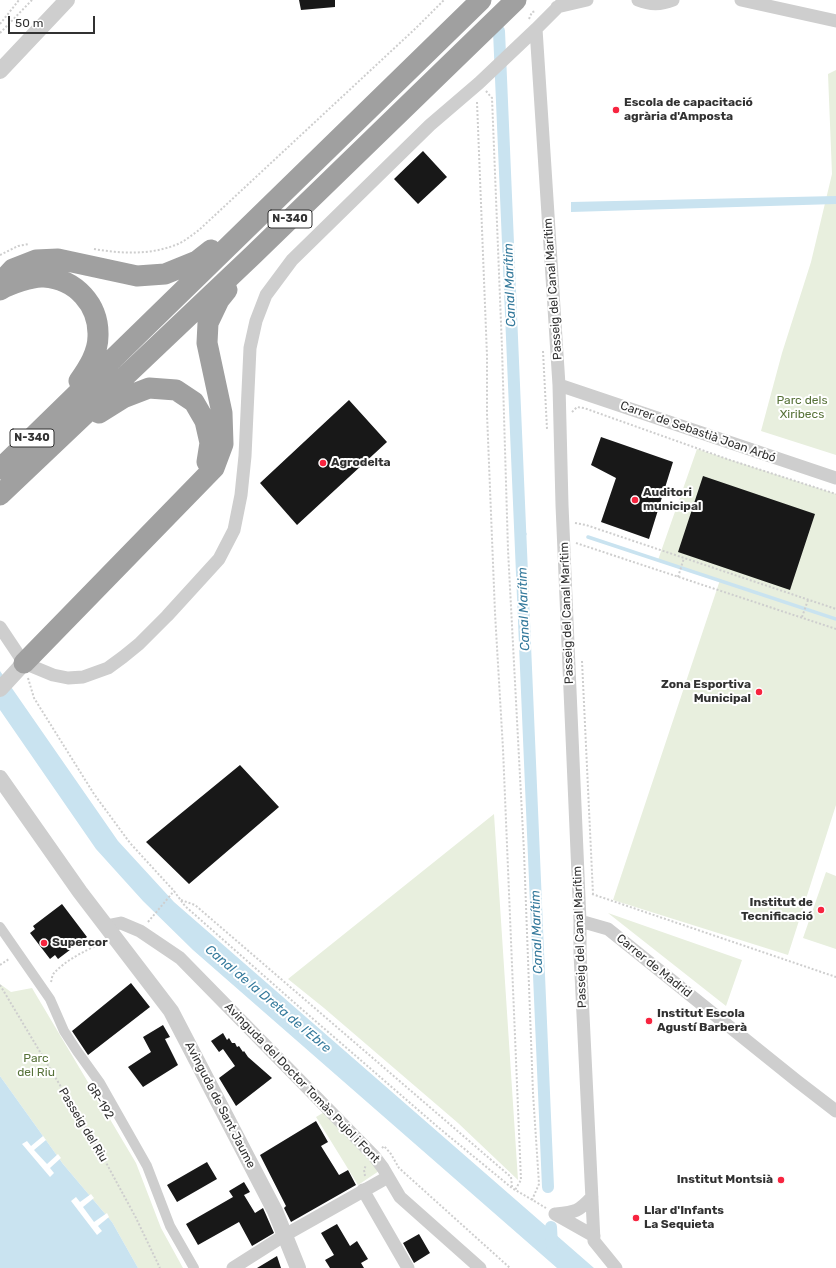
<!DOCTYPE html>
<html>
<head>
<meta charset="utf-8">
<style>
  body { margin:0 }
  #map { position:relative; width:836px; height:1268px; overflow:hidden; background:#fff; font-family:Rubik,sans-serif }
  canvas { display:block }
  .scale { position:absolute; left:8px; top:16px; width:87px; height:18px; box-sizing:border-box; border:2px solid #313131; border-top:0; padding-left:5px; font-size:12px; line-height:14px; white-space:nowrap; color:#313131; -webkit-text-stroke:3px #fff; paint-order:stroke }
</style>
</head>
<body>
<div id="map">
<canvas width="836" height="1268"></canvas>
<div class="scale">50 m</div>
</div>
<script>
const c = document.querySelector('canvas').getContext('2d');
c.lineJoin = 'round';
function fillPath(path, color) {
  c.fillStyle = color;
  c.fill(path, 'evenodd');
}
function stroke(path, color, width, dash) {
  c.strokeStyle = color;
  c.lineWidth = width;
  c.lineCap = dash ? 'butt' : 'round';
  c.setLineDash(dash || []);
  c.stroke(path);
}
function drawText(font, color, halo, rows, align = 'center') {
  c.font = font + ' Rubik,sans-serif';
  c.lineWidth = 4;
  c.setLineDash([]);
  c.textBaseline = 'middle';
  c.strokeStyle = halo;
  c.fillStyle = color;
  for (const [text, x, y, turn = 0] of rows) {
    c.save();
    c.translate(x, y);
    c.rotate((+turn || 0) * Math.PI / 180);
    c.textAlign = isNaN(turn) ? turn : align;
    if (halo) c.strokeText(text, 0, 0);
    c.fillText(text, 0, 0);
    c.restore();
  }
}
const green = new Path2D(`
  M836,70V455L761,431L782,353L811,262L832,174L828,74Z
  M697,449L836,494V805L788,955L613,900L720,580L658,560Z
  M494,814L518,1180L458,1123L324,1008L288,979Z
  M826,872L836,876V949L803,938Z
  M608,913L742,960L726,1006Z
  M0,984L11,992L32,988L136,1163L161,1228L183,1268H138L112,1222L63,1164L0,1076Z
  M326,1111L379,1171L358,1185L316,1117Z`);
const water = new Path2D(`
  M836,196V204L571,212V202Z
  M0,671L118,841L174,902L594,1268H557L193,950L143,901L96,849L0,710Z
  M0,1076L63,1164L112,1222L138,1268H0Z`);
const pier = new Path2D(`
  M43,1136L46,1140L34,1150L47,1164L58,1154L61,1158L50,1168L54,1173L50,1177L22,1144L27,1141L31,1146Z
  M91,1194L94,1198L83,1207L94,1222L107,1213L109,1217L98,1226L102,1231L97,1235L71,1201L76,1197L80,1202Z`);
const stream = new Path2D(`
  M520,534H525
  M588,537L836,619`);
const canal = new Path2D(`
  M499,31L548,1187
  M551,1227L552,1246`);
const building = new Path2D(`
  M299,0H335V7L301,10Z
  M423,151L447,177L418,204L394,179Z
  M349,400L387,442L297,525L260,483Z
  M601,437L673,462L649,539L601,522L616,478L591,465Z
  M703,476L815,514L790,590L678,552Z
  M240,765L279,807L189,884L146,842Z
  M62,904L87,937L58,959L55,955L50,959L30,933L35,929L33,926Z
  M131,983L150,1007L88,1055L72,1031Z
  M163,1025L170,1037L165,1039L178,1065L143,1087L128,1067L151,1052L143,1037Z
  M223,1033L227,1040L229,1038L232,1043H235L237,1047L239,1046L243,1052L244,1051L248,1057L272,1078L236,1106L219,1078L235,1066L223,1049L219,1052L211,1041Z
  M316,1121L328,1142L321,1146L339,1175L348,1170L356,1185L291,1222L284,1208L286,1206L260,1155Z
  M207,1162L217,1179L177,1202L167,1185Z
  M244,1182L250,1192L244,1195L255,1213L263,1208L274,1233L252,1246L239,1222L198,1245L186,1224L233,1197L229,1191Z
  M337,1224L350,1246L357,1241L368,1259L361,1263L364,1268H330L325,1260L334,1255L321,1233Z
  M419,1234L430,1253L414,1263L403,1243Z
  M277,1256L281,1268H257Z`);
const path = new Path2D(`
  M529,19L532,12L536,11
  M0,24L19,0
  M0,33L32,0
  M486,91L492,98L502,348L508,550L524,852L533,1093L539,1184L532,1200
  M477,102L487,356V414L495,613L503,749L521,1180L515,1190
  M94,249C122,254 152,255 178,244C185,241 192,235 199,230L416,28L444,0
  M0,255L18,246L29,244
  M543,351L547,429
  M572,412L577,407L584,408L730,460L836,494
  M575,523L586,525L836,609
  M576,543L836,629
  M678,577L684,558
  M802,617L808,600
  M582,661L593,894
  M28,678L34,698L94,794L130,843L174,891L185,906L297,1005L439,1128L512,1188L546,1208
  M592,894L836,977
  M181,900L195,905L511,1177L512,1187
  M148,922L174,891
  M0,965L9,959
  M51,982C52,979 52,975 54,973C65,961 84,951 98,945
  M0,985L103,1157L136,1218L160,1268
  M382,1148L384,1146L391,1154L399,1168L510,1268
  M365,1176L364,1170L366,1165`);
const pedestrian = new Path2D(`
  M0,927L50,999L64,1031L77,1051L100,1083L147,1166L170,1226L194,1268`);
const minor = new Path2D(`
  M638,0C650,5 661,5 673,0
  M741,0L836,21
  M557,7L587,0
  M536,29L559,385L562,505L580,921V953L594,1241L616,1268
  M559,385L836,478
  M0,627L24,663L53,675L68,678L83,677L108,668L123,657L139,644L167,616L219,559L234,530L241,495L245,456L250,348L256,321L266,295L292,260L430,125L479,83L536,29L565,0
  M580,921L608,929L797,1081L836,1111
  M106,926L121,923L140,931L180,958L374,1156L383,1168L400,1197L480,1268
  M363,1190L408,1268
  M555,1214L594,1236
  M555,1214C576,1212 578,1212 592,1197
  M233,1268L285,1235L388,1177`);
const tertiary = new Path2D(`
  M0,71L67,0
  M0,689L24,663
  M0,778L80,892L171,1011L275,1211L298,1268`);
const trunk = new Path2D(`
  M0,283L13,269L36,260L58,259L137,276L165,274L197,261L211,250
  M0,290C9,284 33,276 44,277C76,279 99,305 98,336C98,353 88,368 79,381
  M99,413L123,398L149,388L176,390L194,402L205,421L210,443L207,462
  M0,469L481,0
  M0,495L252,256L516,0
  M24,663L214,468L223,444L222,413L207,343L208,323L219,300L227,290`);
const markers = [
  [616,110,4,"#f7243f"],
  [323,463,4,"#f7243f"],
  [635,500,4,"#f7243f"],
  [759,692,4,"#f7243f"],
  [821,910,4,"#f7243f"],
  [44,943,4,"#f7243f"],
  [649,1021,4,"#f7243f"],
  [781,1180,4,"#f7243f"],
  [636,1218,4,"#f7243f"]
];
const shields = [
  [290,219,44],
  [32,438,44]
];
const shieldNames = [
  ["N-340",290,219],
  ["N-340",32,438]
];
const poiNames = [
  ["Escola de capacitació",624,103],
  ["agrària d'Amposta",624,117],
  ["Agrodelta",331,463],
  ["Auditori",643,493],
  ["municipal",643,507],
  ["Zona Esportiva",751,685,"right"],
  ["Municipal",751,699,"right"],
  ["Institut de",813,903,"right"],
  ["Tecnificació",813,917,"right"],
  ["Supercor",52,943],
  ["Institut Escola",657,1014],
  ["Agustí Barberà",657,1028],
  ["Institut Montsià",773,1180,"right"],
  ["Llar d'Infants",644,1211],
  ["La Sequieta",644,1225]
];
const streetNames = [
  ["Passeig del Canal Marítim",553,289,-94],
  ["Carrer de Sebastià Joan Arbó",698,432,19],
  ["Passeig del Canal Marítim",567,613,-92],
  ["Passeig del Canal Marítim",580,937,-92],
  ["Carrer de Madrid",654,966,39],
  ["Avinguda del Doctor Tomàs Pujol i Font",302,1083,46],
  ["GR-192",100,1101,58],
  ["Avinguda de Sant Jaume",220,1105,63],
  ["Passeig del Riu",83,1125,59]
];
const parkNames = [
  ["Parc dels",802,401],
  ["Xiribecs",802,415],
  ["Parc",36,1059],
  ["del Riu",36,1073]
];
const waterNames = [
  ["Canal Marítim",510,285,-92],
  ["Canal Marítim",524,609,-92],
  ["Canal Marítim",537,932,-92],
  ["Canal de la Dreta de l'Ebre",268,999,40]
];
fillPath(green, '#e8efde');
fillPath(water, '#c9e3f0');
fillPath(pier, '#fff');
stroke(stream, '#c9e3f0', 3.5);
stroke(canal, '#c9e3f0', 12);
fillPath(building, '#181818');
stroke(path, '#cecece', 2, [2, 2]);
stroke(pedestrian, '#cecece', 10);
stroke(minor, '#cecece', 13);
stroke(tertiary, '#cecece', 16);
stroke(trunk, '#a0a0a0', 21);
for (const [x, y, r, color] of markers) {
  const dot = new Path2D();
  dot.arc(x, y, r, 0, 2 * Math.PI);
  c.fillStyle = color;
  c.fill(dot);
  stroke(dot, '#fff', 1.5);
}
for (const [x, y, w] of shields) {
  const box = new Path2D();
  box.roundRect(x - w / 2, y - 9, w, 18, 3);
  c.fillStyle = '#fff';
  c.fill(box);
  stroke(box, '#313131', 1);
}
drawText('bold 11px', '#313131', null, shieldNames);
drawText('bold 12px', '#313131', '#fff', poiNames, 'left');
drawText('12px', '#313131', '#fff', streetNames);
drawText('12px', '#577239', '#fff', parkNames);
drawText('italic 13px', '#357a9c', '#fff', waterNames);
</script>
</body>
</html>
